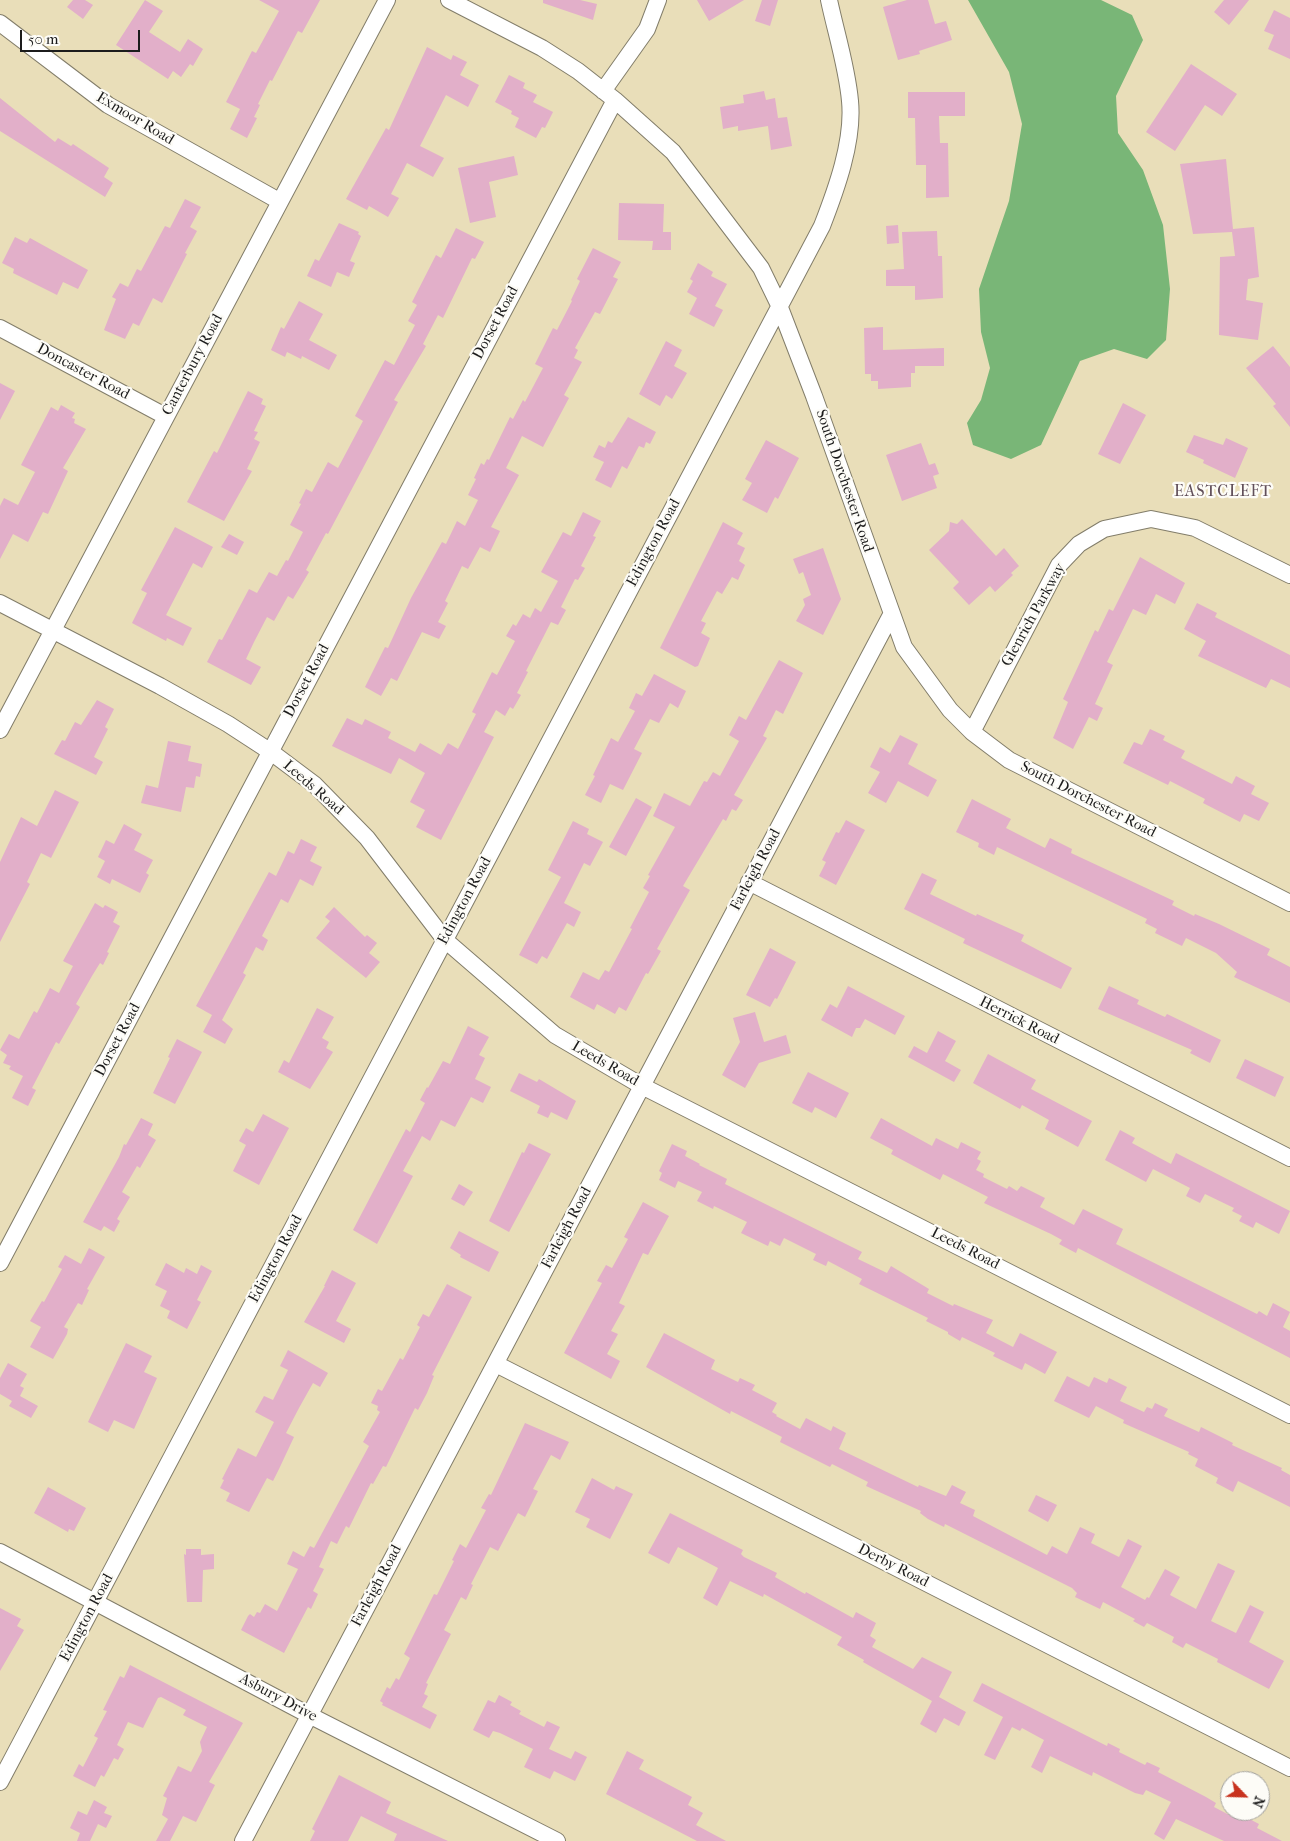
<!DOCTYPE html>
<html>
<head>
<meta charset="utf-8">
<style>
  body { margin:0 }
  #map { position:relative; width:1290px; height:1841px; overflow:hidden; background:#e9deb9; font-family:"IM FELL French Canon",serif }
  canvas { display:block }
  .north { position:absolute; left:1220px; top:1771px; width:50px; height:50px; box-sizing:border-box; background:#fdfcf7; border:1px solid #a3a29f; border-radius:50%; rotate:114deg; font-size:14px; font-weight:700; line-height:20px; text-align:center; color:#1c1c1c }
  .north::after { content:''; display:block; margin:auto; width:18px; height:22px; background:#c8321e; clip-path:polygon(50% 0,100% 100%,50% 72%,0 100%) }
  .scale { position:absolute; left:20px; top:30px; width:120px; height:22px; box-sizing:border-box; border:2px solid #1c1c1c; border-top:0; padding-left:6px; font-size:15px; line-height:18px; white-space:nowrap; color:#1c1c1c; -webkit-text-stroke:4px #fdfcf7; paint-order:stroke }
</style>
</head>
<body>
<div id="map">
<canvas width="1290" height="1841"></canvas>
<div class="north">N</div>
<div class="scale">50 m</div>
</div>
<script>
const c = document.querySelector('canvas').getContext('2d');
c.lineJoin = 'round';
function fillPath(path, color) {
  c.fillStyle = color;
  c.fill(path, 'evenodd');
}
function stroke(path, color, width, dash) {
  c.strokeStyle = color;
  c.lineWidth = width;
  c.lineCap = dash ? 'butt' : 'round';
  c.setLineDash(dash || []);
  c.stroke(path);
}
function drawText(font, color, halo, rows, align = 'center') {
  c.font = font + ' "IM FELL French Canon",serif';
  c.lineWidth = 4.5;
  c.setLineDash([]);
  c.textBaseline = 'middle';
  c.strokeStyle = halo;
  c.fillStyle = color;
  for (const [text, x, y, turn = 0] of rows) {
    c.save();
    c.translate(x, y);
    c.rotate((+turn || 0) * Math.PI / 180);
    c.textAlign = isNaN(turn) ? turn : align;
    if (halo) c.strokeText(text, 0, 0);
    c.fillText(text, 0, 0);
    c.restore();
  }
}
const forest = new Path2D(`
  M968,0H1101L1132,15L1143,40L1116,96L1118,133L1143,170L1163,225L1170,289L1166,340L1147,359L1114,349L1080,361L1041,445L1011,459L973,445L967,423L981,400L990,368L981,332L979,289L1009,201L1022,124L1009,72Z`);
const building = new Path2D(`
  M73,0H85L93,5L83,19L67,7Z
  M145,0L163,11L149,32L180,52L188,39L203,49L193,66L190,64L181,77L173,71L168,79L116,45Z
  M259,0H320L302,33L298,31L272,81L270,80L258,104L260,105L254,117L257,118L247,138L230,129L240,109L226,102L252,51L256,53L279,11Z
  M543,0H580L597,4L593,20L543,3Z
  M697,0H744L709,21Z
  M762,0H778L770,26L755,21Z
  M907,0H928L935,24L946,21L952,40L919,51L920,54L898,60L883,7Z
  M1224,0H1249L1229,25L1214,12Z
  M1274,10L1290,18V59L1268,49L1274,35L1264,31Z
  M427,47L451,60L453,55L467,62L460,75L479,85L468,107L446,95L420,146L444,158L433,177L407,163L391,194L399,198L388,217L369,206L367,210L346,199L386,128L389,130Z
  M1191,64L1237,94L1222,116L1205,105L1175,151L1146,132Z
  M509,75L525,83L523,88L537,95L533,102L553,112L545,128L542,127L536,138L515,127L519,118L511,114L512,111L495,102Z
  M764,91L766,100L775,98L778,118L787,117L792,146L771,150L768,126L738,131V126L723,129L720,107L744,103L743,95Z
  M908,92H965V116H939L940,143H948L949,197L926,198V165H916L915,118H908Z
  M0,98L55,142L58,138L71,146L73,144L109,168L104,177L113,183L105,197L0,131Z
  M514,156L518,175L489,182L496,217L470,223L458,168Z
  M1226,159L1233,229L1254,227L1259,277L1248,279L1246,300L1263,303L1258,340L1219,335L1220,257L1235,256L1232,232L1193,234L1180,164Z
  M185,199L201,207L190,227L197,231L185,253L187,254L162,303L153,298L139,326L133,323L125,339L104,330L116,299L112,297L120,283L128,287L137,269L141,271L165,226L170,228Z
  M619,203L664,204L663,232H671V250H652L653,241L618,240Z
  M339,223L359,232L358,234L361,236L350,261L355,263L349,277L337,272L331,287L307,276L315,259L319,261Z
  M898,225L899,243L887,244L886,226Z
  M456,228L484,242L475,259L472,258L443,318L438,315L423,344L426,346L394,400L398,402L328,534L326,533L306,570L309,572L293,599L288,596L274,621L267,617L254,642L246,659L261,667L251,685L207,662L219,639L222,640L249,589L257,593L269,572L277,576L286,560L288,561L303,532L290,525L301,504L299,503L306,489L312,492L328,462L338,468L363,421L355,416L385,360L394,365L415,325L408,321L417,305L412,302L436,255L441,258Z
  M937,231L938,256H942L943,298L915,300V286H886V270L904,269L902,232Z
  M15,237L27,243L30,238L88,270L78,289L63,282L57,295L13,273L14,269L2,263Z
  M593,248L621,262L613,277L618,279L600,314L595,312L575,348L578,350L574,358L582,362L564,395L569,398L543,447L522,436L506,468L519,475L491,527L500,531L490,552L480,547L468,569L462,566L445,601L448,603L438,622L446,626L439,639L422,632L397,681L391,678L381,696L365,687L385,647L388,648L411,598L442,542L446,544L457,521L465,526L478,500L468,495L476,479L474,478L481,463L484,465L487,459L489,460L510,417L513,419L523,400L525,402L543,368L535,364L553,328L557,330L572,301L571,300L580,281L577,279Z
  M698,263L713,272L711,276L727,284L715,306L723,310L714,327L689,314L697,298L687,292L693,281L690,279Z
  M299,301L323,314L309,340L337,355L329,370L302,356L301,359L287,352L285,357L271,350L281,327L284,329Z
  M883,327V350L944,348V366H915V373H911V387L878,389V381H871V374H865L864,328Z
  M666,341L682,350L674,366L687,373L672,399L666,395L660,406L639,394Z
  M1273,346L1290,367V427L1273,406L1276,404L1246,368Z
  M0,383L15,391L0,420Z
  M248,391L263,399L261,404L266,406L254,431L258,432L254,439L260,442L247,469L252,471L224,521L187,502L214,451L217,453Z
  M1123,403L1146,415L1120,464L1098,454Z
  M61,405L75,413L72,418L75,419L74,423L86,429L63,468L68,471L48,514L43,512L28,542L13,534L0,559V506L4,498L18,505L35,472L21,465L51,407L58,411Z
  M628,417L656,432L650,444L646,442L644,448L639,446L627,469L622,466L611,488L595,480L604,462L593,457L599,445L605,448L608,441L612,443Z
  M1194,435L1223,445L1226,438L1248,448L1235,478L1203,463L1204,460L1186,452Z
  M766,440L799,458L778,499L775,497L767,513L742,500L752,483L745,479Z
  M921,443L929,465L935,463L939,474L933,476L937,488L902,501L886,455Z
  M583,512L601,521L593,536L596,537L581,566L585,568L578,580L575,579L561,607L566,610L558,625L551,622L526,671L528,672L517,693L521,695L513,709L510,707L505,716L496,710L484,732L494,737L441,840L416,827L425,810L410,802L425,773L399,758L391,774L332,746L347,718L362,725L365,719L391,732L388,738L415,752L420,743L441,755L448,743L458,749L476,714L472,712L492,672L497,675L515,641L506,636L513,624L516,626L523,614L530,618L535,608L541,612L558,581L541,572L563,532L571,536Z
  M962,519L996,556L1004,548L1019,566L1011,573L1013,575L995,592L990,586L969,605L953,588L959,582L929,550L949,531L950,522L957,524Z
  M723,522L743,533L737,544L745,548L739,561L745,565L738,580L732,577L722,594L717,591L701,621L706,623L701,633L710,638L698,666L695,667L660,648Z
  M175,527L213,547L202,568L193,563L166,615L192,628L183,646L167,638L166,641L132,623L147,593L141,590Z
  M229,534L244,542L237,555L221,547Z
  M823,548L841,599L823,635L796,621L805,605L803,599L811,595L803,572L799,574L793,559Z
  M1140,557L1185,583L1175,604L1156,594L1146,615L1133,609L1107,662L1113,665L1095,704L1103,708L1097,721L1089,717L1073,749L1053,738L1068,702L1063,699L1095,630L1098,632L1109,609L1113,611Z
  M1197,603L1217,613L1215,617L1290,655V688L1271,679L1266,688L1198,656L1206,641L1184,629Z
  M779,660L803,673L783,714L776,710L763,736L767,738L734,795L743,800L736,811L732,809L726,821L723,819L683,886L690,890L657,949L661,951L648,974L646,973L626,1011L619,1007L615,1014L597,1004L594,1010L570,997L583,972L599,980L605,970L609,972L632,929L630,928L649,892L643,888L650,876L648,875L675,827L653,816L664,793L690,806L704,781L707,782L713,772L720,776L739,741L729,735L739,716L746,720Z
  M654,674L686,691L678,708L670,703L659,723L650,719L634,749L642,753L623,790L610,784L601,803L585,795L595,776L593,775L611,738L618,742L635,711L629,708L636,693L642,696Z
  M97,700L114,709L105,727L108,729L94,757L103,762L96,775L54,754L62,740L65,741L75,722L81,725Z
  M1150,729L1165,736L1163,740L1185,751L1181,758L1232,784L1236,776L1255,786L1251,794L1269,803L1259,821L1244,814L1240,822L1203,803L1205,799L1170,781L1168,785L1123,763L1134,742L1142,745Z
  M900,735L918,744L908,764L937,780L928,797L898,781L886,803L868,793L880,772L870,767L880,747L890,753Z
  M168,741L191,746L188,761L202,764L200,777L196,776L194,788L186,787L181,812L141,803L146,785L158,788Z
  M55,790L79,802L51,858L41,853L27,882L30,884L0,942V862L21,817L37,826Z
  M636,798L652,807L626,856L609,847Z
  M972,799L1011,819L1006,828L1045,848L1050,838L1072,849L1071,853L1174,901L1172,905L1194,916L1195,914L1219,924L1270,949L1267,955L1290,967V1003L1234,977L1237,972L1216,953L1186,938L1182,946L1155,933L1157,929L1145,923L1147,919L997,847L994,855L978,847L979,843L956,832Z
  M846,820L865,830L836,885L819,876L826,862L822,860L836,832L839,833Z
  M573,821L589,829L587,834L603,842L590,866L584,863L564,903L581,912L574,927L567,923L547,959L542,956L537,964L519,955L561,877L548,870Z
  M124,824L142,834L134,850L153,860L146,873L149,875L140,893L112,879L110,884L97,877L105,861L98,857L106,840L114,844Z
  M301,839L317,847L310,861L322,867L313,886L300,879L288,903L281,899L262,936L268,940L263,951L256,947L243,973L246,975L222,1020L233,1029L225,1044L203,1032L212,1015L196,1006L269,872L276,876L288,851L294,854Z
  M922,873L937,880L930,894L976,916L977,914L1024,935L1021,941L1072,968L1061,989L963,943L965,939L904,909Z
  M95,903L103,908L105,905L118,912L113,922L120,926L107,952L109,953L103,965L100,963L92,976L76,1004L80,1007L59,1044L56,1042L32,1088L36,1090L28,1106L12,1098L23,1076L9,1069L11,1066L3,1063L7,1055L0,1050L9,1034L19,1039L34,1011L37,1013L50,988L59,993L73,966L63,961Z
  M334,907L365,937L367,935L377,943L369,953L380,962L366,978L316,938L330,921L325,917Z
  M770,948L796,962L777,999L775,998L770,1007L746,995Z
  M848,986L905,1016L895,1035L865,1019L860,1028H856L852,1037L821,1020L830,1004L837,1008Z
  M1109,986L1139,1000L1137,1004L1165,1017L1167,1014L1221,1040L1210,1063L1190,1053L1192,1050L1098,1009Z
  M317,1008L334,1017L322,1038L329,1042L326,1048L333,1052L310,1089L278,1072L284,1060L289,1063Z
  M755,1012L764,1042L786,1035L791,1053L759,1063L745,1088L722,1075L740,1042L733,1018Z
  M468,1026L489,1037L479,1055L485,1058L475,1079L491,1087L483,1103L471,1097L455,1127L441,1120L430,1141L422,1136L403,1171L413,1176L377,1244L353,1230L406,1129L410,1132L425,1103L420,1100L427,1087L428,1088L443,1061L450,1064Z
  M938,1031L956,1041L945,1061L961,1070L954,1082L908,1057L914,1046L927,1053Z
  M177,1039L202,1052L175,1104L153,1093L170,1058L168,1057Z
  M988,1054L1036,1080L1031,1089L1092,1121L1078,1147L1045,1129L1049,1120L1022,1105L1020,1109L973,1083Z
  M1245,1059L1284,1077L1275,1097L1236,1078Z
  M808,1072L849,1093L836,1118L815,1107L812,1113L792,1103Z
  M519,1073L537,1082L539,1079L576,1101L567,1120L551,1112L548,1118L537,1113L540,1106L510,1091Z
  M263,1114L289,1128L259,1185L233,1171L246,1145L239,1141L246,1128L253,1132Z
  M141,1118L153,1124L148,1135L156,1140L140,1168L137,1166L122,1192L130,1197L117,1219L120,1221L114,1232L104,1226L101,1231L83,1222L119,1157L124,1144L126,1145Z
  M881,1118L932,1146L936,1138L958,1149L961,1142L981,1152L977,1159L981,1161L976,1170L984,1174L983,1177L1007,1189L1009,1186L1017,1191L1021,1186L1045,1198L1040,1207L1074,1225L1083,1209L1123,1229L1116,1244L1257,1314L1259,1311L1267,1316L1273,1303L1290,1312L1283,1327L1290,1331V1358L1078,1248L1076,1253L1059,1244L1062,1240L1051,1234L984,1203L988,1197L943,1174L940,1180L891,1154L893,1150L870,1138Z
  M1120,1130L1135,1138L1132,1143L1171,1164L1176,1153L1290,1211L1279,1234L1256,1222L1253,1228L1239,1221L1242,1216L1232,1211L1234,1208L1205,1194L1200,1203L1186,1196L1190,1188L1153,1169L1146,1182L1105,1160Z
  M529,1143L551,1154L509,1232L489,1221L522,1152L524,1153Z
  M672,1144L687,1151L685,1156L700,1164L699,1165L727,1179L725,1184L862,1252L858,1259L887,1273L891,1266L929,1289L927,1293L953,1306L954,1304L993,1320L986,1333L1013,1347L1020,1333L1057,1352L1045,1374L1025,1363L1022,1370L993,1356L995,1353L962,1337L960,1341L948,1334V1332L926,1321L928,1318L859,1284L862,1279L828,1261L826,1266L813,1260L816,1254L784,1238L780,1246L770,1241L768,1246L741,1233L747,1222L714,1206L713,1209L697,1201L702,1192L678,1181L675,1188L659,1180L662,1173L659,1171Z
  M459,1184L473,1192L464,1206L451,1199Z
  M643,1202L669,1216L648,1255L643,1253L619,1303L625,1306L611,1331L618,1334L607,1354L620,1361L611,1379L564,1353L602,1283L597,1281L606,1265L612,1268L628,1239L624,1237Z
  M459,1231L499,1252L489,1272L460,1257L461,1255L450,1248Z
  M89,1248L105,1257L87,1289L89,1290L82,1305L78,1303L64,1327L68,1329L67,1334L53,1359L30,1347L41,1327L30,1321L42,1301L44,1302L62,1269L58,1267L65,1255L81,1264Z
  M166,1263L184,1273L186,1268L197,1274L201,1265L212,1271L197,1300L201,1302L187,1329L167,1318L170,1311L160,1306L167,1291L155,1285Z
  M332,1270L356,1283L336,1321L351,1329L344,1343L304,1322L325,1286H324Z
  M447,1284L472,1297L432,1375L434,1376L427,1393L418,1410L415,1408L386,1467L383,1466L373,1484L371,1483L349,1528L346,1526L337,1544L331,1541L319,1567L324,1569L313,1591L318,1594L311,1609L308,1607L284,1653L241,1630L248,1616L250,1614L254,1617L257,1612L260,1613L265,1604L277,1611L298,1569L287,1564L293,1551L304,1557L310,1546L314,1548L369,1446L363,1442L380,1412L377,1410L378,1406L371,1403L378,1389L382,1391L400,1358L403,1360L420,1327L417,1325L423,1314L429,1317Z
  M664,1333L715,1360L711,1369L738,1382L740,1378L755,1385L752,1390L777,1403L772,1412L777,1415L776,1416L800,1429L806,1418L831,1431L833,1426L846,1433L839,1449L918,1487L919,1485L946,1496L952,1485L966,1492L960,1503L975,1510L973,1516L1047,1555L1052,1546L1067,1554L1080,1527L1095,1534L1091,1543L1119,1557L1128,1539L1142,1546L1121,1587L1145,1600L1147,1597L1149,1598L1165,1569L1180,1577L1170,1595L1196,1609L1218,1563L1235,1571L1211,1621L1236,1633L1250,1605L1264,1612L1249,1642L1284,1661L1269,1689L1217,1662L1218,1659L1186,1643L1183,1648L1172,1642L1174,1637L1147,1623L1144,1627L1133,1621L1135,1619L1103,1602L1100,1609L1075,1597L1077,1593L1072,1588L945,1524L944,1527L928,1519L920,1513L921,1511L866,1486L868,1482L832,1464L830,1467L780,1442L782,1437L731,1411L730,1414L646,1367Z
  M126,1343L152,1356L144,1372L157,1378L134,1429L114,1420L108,1432L88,1422Z
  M288,1350L328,1373L320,1387L313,1383L299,1408L286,1433L294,1437L279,1469L273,1481L267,1478L249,1512L226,1501L230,1493L220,1488L224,1480L222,1479L238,1448L256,1457L274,1422L255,1412L264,1396L273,1400L288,1370L280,1366Z
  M8,1363L27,1374L20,1386L24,1388L20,1396L38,1406L31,1418L9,1406L12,1401L0,1394V1378Z
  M1067,1376L1089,1387L1094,1377L1107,1383L1109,1378L1127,1387L1120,1401L1144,1412L1147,1407L1152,1409L1155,1403L1168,1409L1164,1416L1199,1432L1201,1427L1233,1443L1232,1445L1282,1468L1281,1470L1290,1475V1507L1238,1481L1233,1492L1216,1483L1218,1478L1195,1466L1198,1459L1188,1454L1189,1452L1123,1423L1124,1420L1096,1406L1089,1418L1054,1401Z
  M525,1423L569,1442L560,1460L551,1455L533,1489L538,1491L525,1517L518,1513L498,1551L490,1547L471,1584L473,1585L466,1600L461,1597L444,1630L451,1634L426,1683L428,1684L424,1694L428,1696L422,1707L437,1715L430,1729L382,1705L383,1703L380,1701L387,1687L390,1689L396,1678L399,1680L410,1658L404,1654L434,1594L437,1595L454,1561L452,1560L460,1544L466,1548L486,1510L481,1508L489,1494L491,1495Z
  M592,1478L614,1490L616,1486L633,1494L610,1539L586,1527L590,1519L575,1512Z
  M48,1487L86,1508L74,1531L69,1529L68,1532L34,1513Z
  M1036,1495L1057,1505L1048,1522L1028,1511Z
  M670,1513L743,1550L741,1554L744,1557L777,1573L775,1577L805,1594L806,1592L853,1618L856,1612L876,1623L870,1636L876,1640L872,1647L913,1669L922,1657L952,1672L939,1697L966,1712L959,1726L944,1718L936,1733L920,1724L932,1701L863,1662L864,1660L837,1645L842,1637L764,1594L763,1597L730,1581L717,1606L703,1598L718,1568L678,1547L669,1564L648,1553Z
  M186,1549H201V1555L214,1554V1569L203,1570L202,1602H187L184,1554L186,1555Z
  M0,1608L21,1619L17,1626L24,1630L0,1671Z
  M130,1665L243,1723L209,1782L215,1785L196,1822L183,1816L170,1841H156L168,1819L162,1815L167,1798L163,1796L178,1766L191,1772L202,1751L200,1742L207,1727L183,1715L186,1710L161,1697L158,1698L143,1728L128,1722L117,1745L124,1749L118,1760L114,1758L104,1777L101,1775L95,1787L73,1776L79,1764L83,1767L98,1738L94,1736L107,1711L103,1710L120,1676L124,1678Z
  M982,1683L1107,1746L1108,1743L1120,1749L1119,1752L1145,1765L1147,1762L1160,1768L1158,1772L1206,1797L1216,1803L1214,1807L1235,1818L1238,1813L1259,1824L1257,1828L1282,1841H1224L1176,1819L1164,1840L1154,1834L1171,1802L1146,1790L1143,1795L1135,1793L1093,1772L1092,1776L1050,1756L1042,1773L1031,1767L1044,1740L1022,1728L1020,1731L1012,1727L995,1760L984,1755L1003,1717L973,1701Z
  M499,1695L512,1702L510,1705L521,1711L519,1714L544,1727L547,1721L560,1727L549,1749L571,1759L575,1751L587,1757L575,1781L554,1771L550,1779L524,1767L533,1749L500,1733L493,1731L489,1738L473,1730L488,1700L495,1703Z
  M627,1751L644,1760L639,1769L692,1797L688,1805L703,1813L696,1825L726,1841H697L606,1794Z
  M339,1775L391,1802L386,1813L448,1841H394L397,1834L361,1816L348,1841H310L315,1831L312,1829Z
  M94,1800L107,1807L104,1813L112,1816L106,1828L98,1824L90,1841H77L80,1833L70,1828L78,1811L87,1815Z`);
const minor = new Path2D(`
  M449,0L542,48L578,71L615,100L673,152L761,268L779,305L814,396L904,647L950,710L972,732L1009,760L1290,903
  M0,23L108,105L279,201
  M603,91L647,29L658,0
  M0,328L165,416
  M0,603L160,686L228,724L271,752L315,785L367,838L445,940L555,1035L642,1086L1290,1415
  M0,730L387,0
  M972,732L1059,565L1079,544L1104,529L1151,519L1195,528L1290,575
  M749,882L1290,1158
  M0,1263L615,100
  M496,1364L1290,1768
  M0,1552L309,1715L557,1841
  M0,1782L822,226C836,190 854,141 850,101C847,67 836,33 829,0
  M243,1841L891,615`);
const streetNames = [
  ["Exmoor Road",135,119,31],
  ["Dorset Road",496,323,-62],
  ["Canterbury Road",193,365,-62],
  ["Doncaster Road",83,372,28],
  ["South Dorchester Road",844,481,71],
  ["Edington Road",654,543,-62],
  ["Glenrich Parkway",1034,615,-61],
  ["Dorset Road",307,681,-62],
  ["Leeds Road",313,788,41],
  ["South Dorchester Road",1088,800,27],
  ["Farleigh Road",756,870,-62],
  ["Edington Road",465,901,-62],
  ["Herrick Road",1019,1021,27],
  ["Dorset Road",118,1040,-62],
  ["Leeds Road",605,1064,30],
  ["Farleigh Road",567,1228,-62],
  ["Leeds Road",965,1249,27],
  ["Edington Road",276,1259,-62],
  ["Derby Road",893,1566,27],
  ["Farleigh Road",377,1586,-62],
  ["Edington Road",87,1618,-62],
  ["Asbury Drive",278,1698,28]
];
const neighbourhoodNames = [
  ["EASTCLEFT",1223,492]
];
fillPath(forest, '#79b677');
fillPath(building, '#e2afc9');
stroke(minor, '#827d6a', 18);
stroke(minor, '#fff', 16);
drawText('15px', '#1c1c1c', '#fdfcf7', streetNames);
c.letterSpacing = '1px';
drawText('16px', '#614f59', '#fdfcf7', neighbourhoodNames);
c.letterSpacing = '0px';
</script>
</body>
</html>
